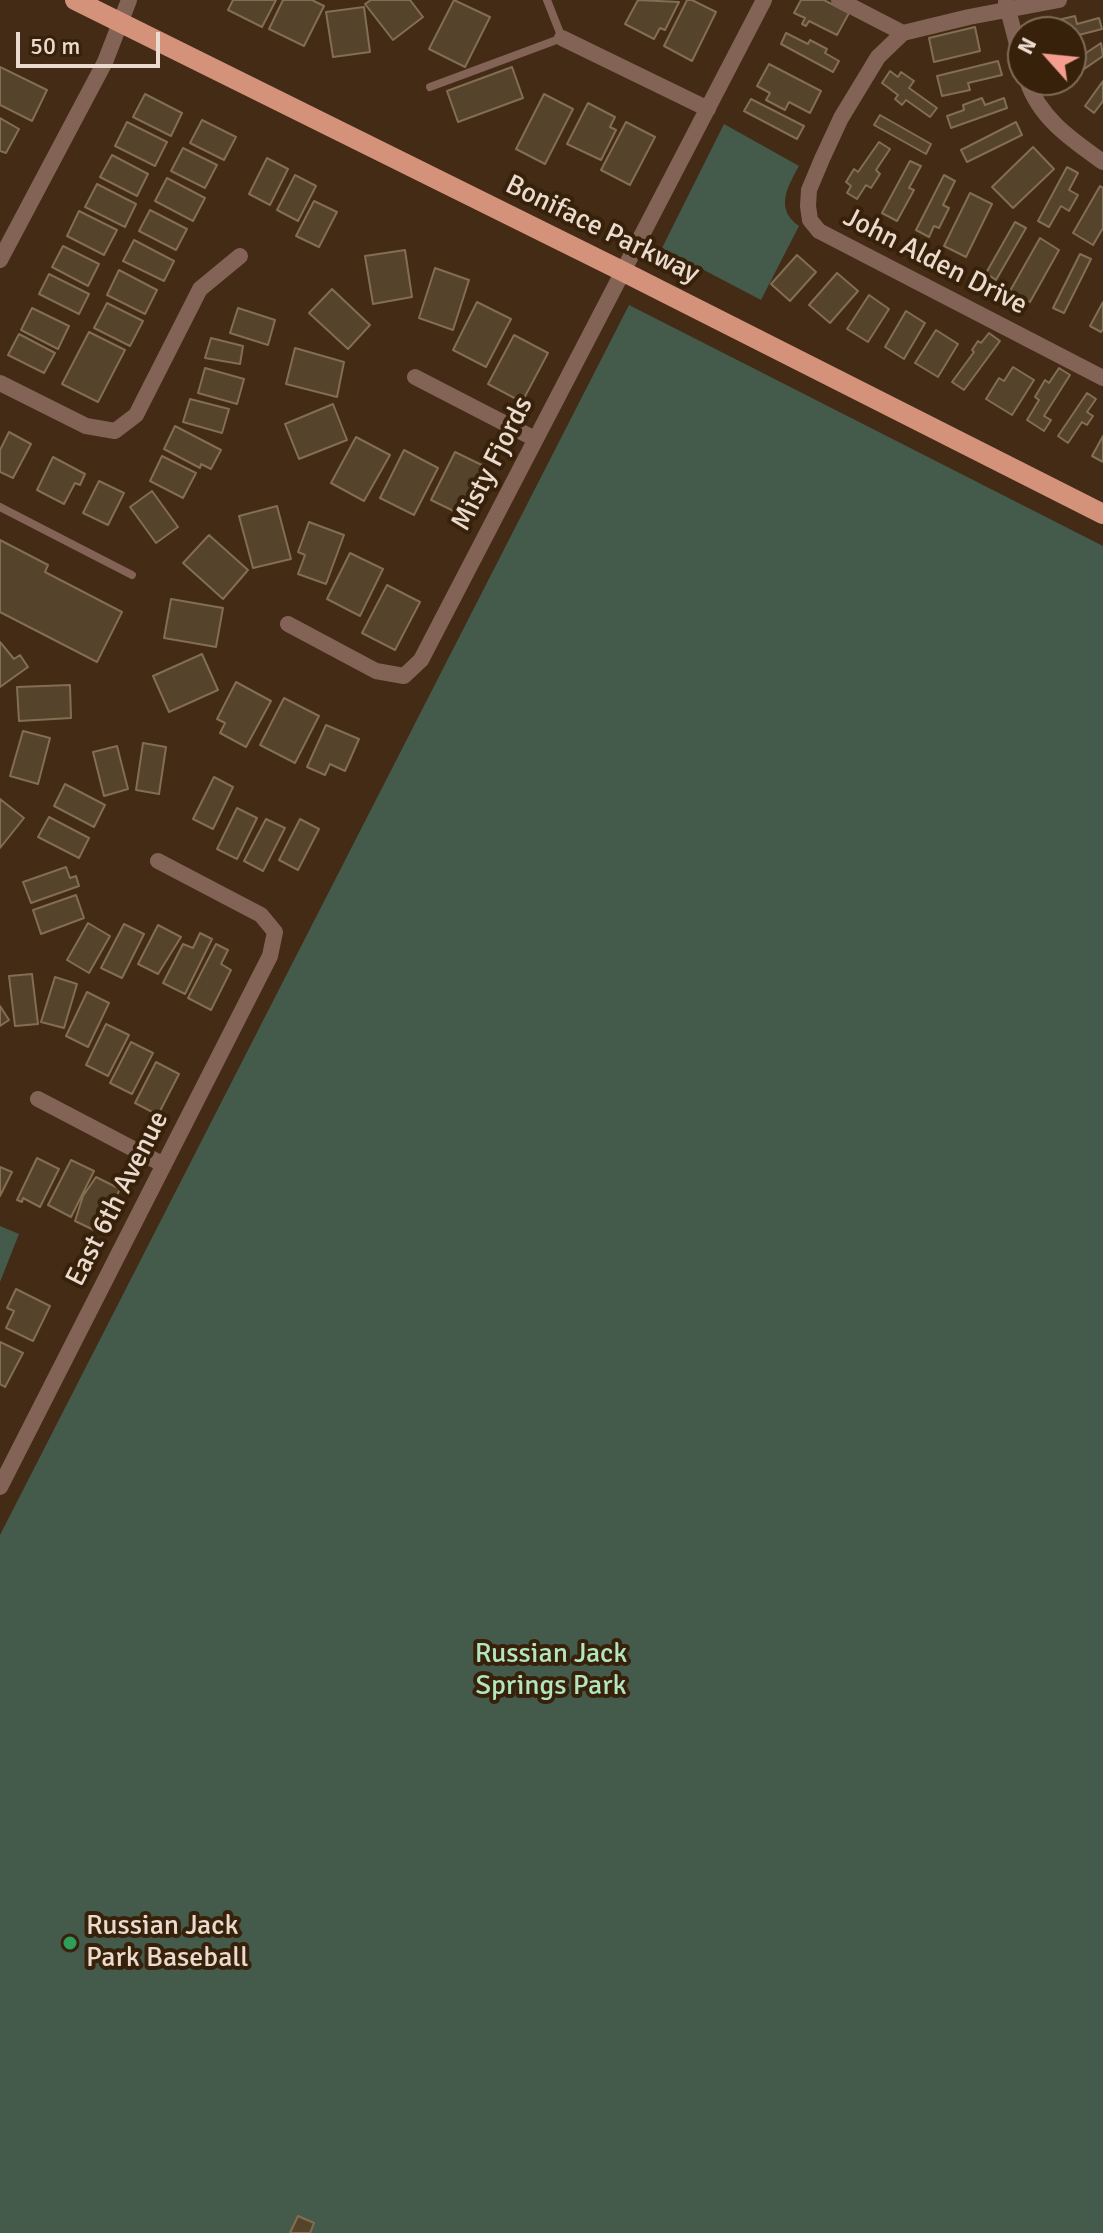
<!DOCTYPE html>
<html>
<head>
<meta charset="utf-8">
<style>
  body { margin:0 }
  #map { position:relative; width:1103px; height:2233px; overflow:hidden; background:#432b16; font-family:Signika,sans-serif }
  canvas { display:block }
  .north { position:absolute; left:1007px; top:16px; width:80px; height:80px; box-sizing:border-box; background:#38210b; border:2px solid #7f6b59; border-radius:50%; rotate:297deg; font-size:22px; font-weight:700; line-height:32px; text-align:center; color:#eadbce }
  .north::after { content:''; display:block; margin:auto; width:28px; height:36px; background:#f59d8f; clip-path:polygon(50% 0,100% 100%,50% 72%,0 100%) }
  .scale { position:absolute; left:16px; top:32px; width:144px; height:36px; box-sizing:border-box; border:4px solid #eadbce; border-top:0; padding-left:10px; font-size:24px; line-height:28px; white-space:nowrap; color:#eadbce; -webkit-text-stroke:6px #38210b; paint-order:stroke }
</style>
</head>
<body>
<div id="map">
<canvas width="1103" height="2233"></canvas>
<div class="north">N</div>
<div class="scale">50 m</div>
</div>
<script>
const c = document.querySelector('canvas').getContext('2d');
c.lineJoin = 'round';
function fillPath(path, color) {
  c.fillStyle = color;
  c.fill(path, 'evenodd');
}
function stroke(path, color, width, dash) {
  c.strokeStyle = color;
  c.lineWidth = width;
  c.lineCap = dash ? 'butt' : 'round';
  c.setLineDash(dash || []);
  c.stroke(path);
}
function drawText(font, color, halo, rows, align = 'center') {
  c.font = font + ' Signika,sans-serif';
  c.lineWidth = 8;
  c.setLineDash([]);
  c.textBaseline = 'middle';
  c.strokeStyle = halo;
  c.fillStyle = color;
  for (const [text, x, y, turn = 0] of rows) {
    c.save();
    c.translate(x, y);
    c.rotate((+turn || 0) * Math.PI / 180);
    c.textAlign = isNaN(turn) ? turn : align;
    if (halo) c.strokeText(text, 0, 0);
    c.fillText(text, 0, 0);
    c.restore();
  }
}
const green = new Path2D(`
  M724,124L799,166C788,186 774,209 799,226L761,300L662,248Z
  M629,305L1103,546V2233H0V1535Z
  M0,1226L19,1234L0,1282Z`);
const building = new Path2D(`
  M233,0H276L262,27L228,10Z
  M283,0H312L324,6L304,46L269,29Z
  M371,0H410L423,17L393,40L365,4Z
  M454,0L490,17L465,67L429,49Z
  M638,0L679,2L665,30L660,28L654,39L625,24Z
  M687,0H692L716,12L692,61L664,46Z
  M801,0H824L849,13L837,35L809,21L806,26L802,24L805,18L794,13Z
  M364,7L370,52L333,57L326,12Z
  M1075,16L1077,24L1099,18L1102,29L1071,37V32H1042L1041,24Z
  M975,27L980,51L934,62L929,38Z
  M786,33L808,44L810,40L827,49L825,53L839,61L833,72L781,44Z
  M1101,43L1103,56L1071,78V56L1074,61Z
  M998,61L1002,75L968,83L970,90L942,96L937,76Z
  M769,64L821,91L810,113L789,102L785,110L766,100L770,93L757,86Z
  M0,67L47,90L32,121L0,105Z
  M512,67L523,98L458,122L447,91Z
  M890,71L898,77L901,72L914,81L909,88L937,108L930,117L906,100L902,105L895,99L898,95L882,83Z
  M1103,81V101L1094,113L1085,106Z
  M145,94L182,113L171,136L133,117Z
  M544,94L573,109L545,164L516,149Z
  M982,98L985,105L1004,98L1007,108L951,128L947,116L964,110L963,105Z
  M751,99L804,126L797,139L744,111Z
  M588,103L615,117L610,127L616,130L601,160L567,144Z
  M880,115L931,144L926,154L874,125Z
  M0,118L19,129L6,153L0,151Z
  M202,120L236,137L224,160L190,143Z
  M127,122L167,142L155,166L115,146Z
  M626,122L655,137L630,185L601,170Z
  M1016,122L1022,135L967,162L961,150Z
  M879,142L890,149L876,170L880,174L871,188L866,185L857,199L847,193L851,186L846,182L854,169L858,172Z
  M1033,147L1054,169L1013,208L992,187Z
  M183,148L217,165L205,188L171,171Z
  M112,155L148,174L137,196L100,177Z
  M267,158L288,169L270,205L249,194Z
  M910,161L921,166L909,188L914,190L897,221L882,213Z
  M1067,167L1078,173L1069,190L1078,195L1069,211L1061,206L1049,227L1038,221Z
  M295,175L316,186L298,221L277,210Z
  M944,175L955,181L943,205L949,208L939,228L934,226L929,237L916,230Z
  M167,178L205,198L193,221L155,201Z
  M97,184L136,204L125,227L85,207Z
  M1100,186L1103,188V228L1093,245L1073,233Z
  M970,193L992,204L966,257L944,246Z
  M314,201L337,212L319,247L296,236Z
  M150,210L187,229L176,250L139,231Z
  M79,211L117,230L104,255L67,236Z
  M1015,222L1026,228L996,280L986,273Z
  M1040,238L1059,250L1030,302L1010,291Z
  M134,240L174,261L164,281L123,261Z
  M63,246L99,264L88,286L52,267Z
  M405,250L412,297L373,304L365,256Z
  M1080,254L1091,259L1064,313L1053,308Z
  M797,255L816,272L790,301L771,284Z
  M435,268L469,280L453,330L419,318Z
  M119,270L157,290L145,314L107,295Z
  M837,273L858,291L830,323L809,305Z
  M49,274L89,294L79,314L39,294Z
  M332,289L370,325L348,349L309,313Z
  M869,295L889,309L868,342L847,329Z
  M477,302L511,319L486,367L453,350Z
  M1103,302V329L1101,332L1090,326Z
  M107,303L143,321L130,346L94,328Z
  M32,308L69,326L58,349L21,330Z
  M238,308L275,320L268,345L230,333Z
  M906,311L925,323L904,359L885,347Z
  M936,330L958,344L938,377L915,363Z
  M89,332L125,350L98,402L62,384Z
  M989,333L1000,341L964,390L952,382L974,352L972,350L978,341L981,343Z
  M19,334L55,353L44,373L8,355Z
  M514,335L548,353L522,402L488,384Z
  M211,338L243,346L240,364L205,358Z
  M295,348L344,362L337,397L286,384Z
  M1013,367L1034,380L1012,415L986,399L999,378L1004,381Z
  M205,368L244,379L237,404L198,393Z
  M1059,368L1070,375L1044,416L1051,420L1044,431L1027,420L1039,400L1035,397L1045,380L1049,383Z
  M1087,393L1096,399L1087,412L1093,416L1087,425L1082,422L1068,443L1058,436Z
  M190,399L229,409L222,433L183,422Z
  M333,404L347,440L299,459L285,424Z
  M175,426L221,450L211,469L201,464L200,468L164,449Z
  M9,432L31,444L13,478L0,472V450Z
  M1103,436V462L1092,456Z
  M356,437L390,455L364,501L331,483Z
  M404,450L438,468L414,515L380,498Z
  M455,452L488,468L464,516L431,500Z
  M162,456L196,473L183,498L150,481Z
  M53,457L85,474L80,485L75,483L64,504L37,490Z
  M99,481L124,493L108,525L83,513Z
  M152,491L178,527L156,543L130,507Z
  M277,506L291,559L253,568L239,516Z
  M309,522L344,535L326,584L298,574L305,555L298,552Z
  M209,535L248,570L223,599L183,563Z
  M0,540L48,565L45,572L122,612L97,662L0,612Z
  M350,553L383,569L360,616L327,599Z
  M387,585L420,602L395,650L362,633Z
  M171,599L223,608L216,647L164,638Z
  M0,642L14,659L20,655L28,667L0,687Z
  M202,654L218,690L169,712L153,676Z
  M236,682L271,701L246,747L220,733L225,723L217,719Z
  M70,685L71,718L19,721L17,687Z
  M284,698L319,716L295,763L260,745Z
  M326,725L359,739L345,771L330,764L325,775L307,767Z
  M23,731L50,738L38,784L10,776Z
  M143,743L166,747L159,794L136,790Z
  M117,746L128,789L104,796L93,752Z
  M214,777L233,787L213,829L193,819Z
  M65,784L105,805L94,827L54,806Z
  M0,799L24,818L0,848Z
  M237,808L257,818L237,859L217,849Z
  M49,817L89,838L79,858L38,837Z
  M266,819L285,828L263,871L244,861Z
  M300,819L319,829L298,870L279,860Z
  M66,867L70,878L76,876L79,886L31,903L23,882Z
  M76,895L84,918L41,934L33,910Z
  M88,923L110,936L89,973L67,960Z
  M124,924L144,934L122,978L101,968Z
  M158,925L181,937L158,974L138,964Z
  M200,933L212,939L185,994L163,983L183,944L193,948Z
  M216,944L228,950L221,964L231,970L211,1010L188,998Z
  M32,974L38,1024L15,1026L9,976Z
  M55,977L77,984L64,1028L41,1022Z
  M87,992L109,1003L88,1047L66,1036Z
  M0,1006L9,1020L0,1026Z
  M106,1024L129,1035L108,1076L86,1065Z
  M131,1042L153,1053L132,1094L110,1083Z
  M156,1062L179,1074L158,1115L135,1103Z
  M37,1158L59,1169L40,1207L23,1198L22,1202L17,1200Z
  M71,1160L94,1171L71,1217L48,1205Z
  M0,1167L12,1172L0,1196Z
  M96,1177L120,1189L98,1232L75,1221L83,1196Z
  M16,1289L50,1306L33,1341L6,1328L14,1311L7,1308Z
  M0,1342L23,1353L5,1387L0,1384Z
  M298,2216L314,2223L310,2233H290Z`);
const lane = new Path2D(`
  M430,87L562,38L547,0
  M0,507L132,575`);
const street = new Path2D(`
  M839,0L903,33L969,17L1059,0
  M1006,2L1023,67
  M903,33L878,57L841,118L822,159L809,190L808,206L810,220L819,231L1103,378
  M562,38L708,109
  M1027,80C1039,118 1072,140 1103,162
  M0,260L105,62L129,0
  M415,377L535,439
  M0,383L86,426L115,431L136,415L200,289L240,256
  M288,624L376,671L404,676L421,660L764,0
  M38,1099L164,1165
  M0,1487L270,956L275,932L261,915L158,861`);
const primary = new Path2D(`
  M75,0L624,272L1103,514`);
const markers = [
  [70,1943,8,"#2e9e5b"]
];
const streetNames = [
  ["Boniface Parkway",602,230,26],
  ["John Alden Drive",935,262,27],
  ["Misty Fjords",493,464,-63],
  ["East 6th Avenue",118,1199,-63]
];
const parkNames = [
  ["Russian Jack",551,1655],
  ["Springs Park",551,1687]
];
const poiNames = [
  ["Russian Jack",86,1927],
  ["Park Baseball",86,1959]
];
fillPath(green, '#445b4b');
fillPath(building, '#55432c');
stroke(building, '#836e51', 2);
stroke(lane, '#846357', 8);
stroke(street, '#846357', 16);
stroke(primary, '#d5927a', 20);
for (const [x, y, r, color] of markers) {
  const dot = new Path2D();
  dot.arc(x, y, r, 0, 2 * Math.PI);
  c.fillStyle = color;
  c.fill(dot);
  stroke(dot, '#38210b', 3);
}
drawText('28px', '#eadbce', '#38210b', streetNames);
drawText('28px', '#b2e6c1', '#38210b', parkNames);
drawText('28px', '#eadbce', '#38210b', poiNames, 'left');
</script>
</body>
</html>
